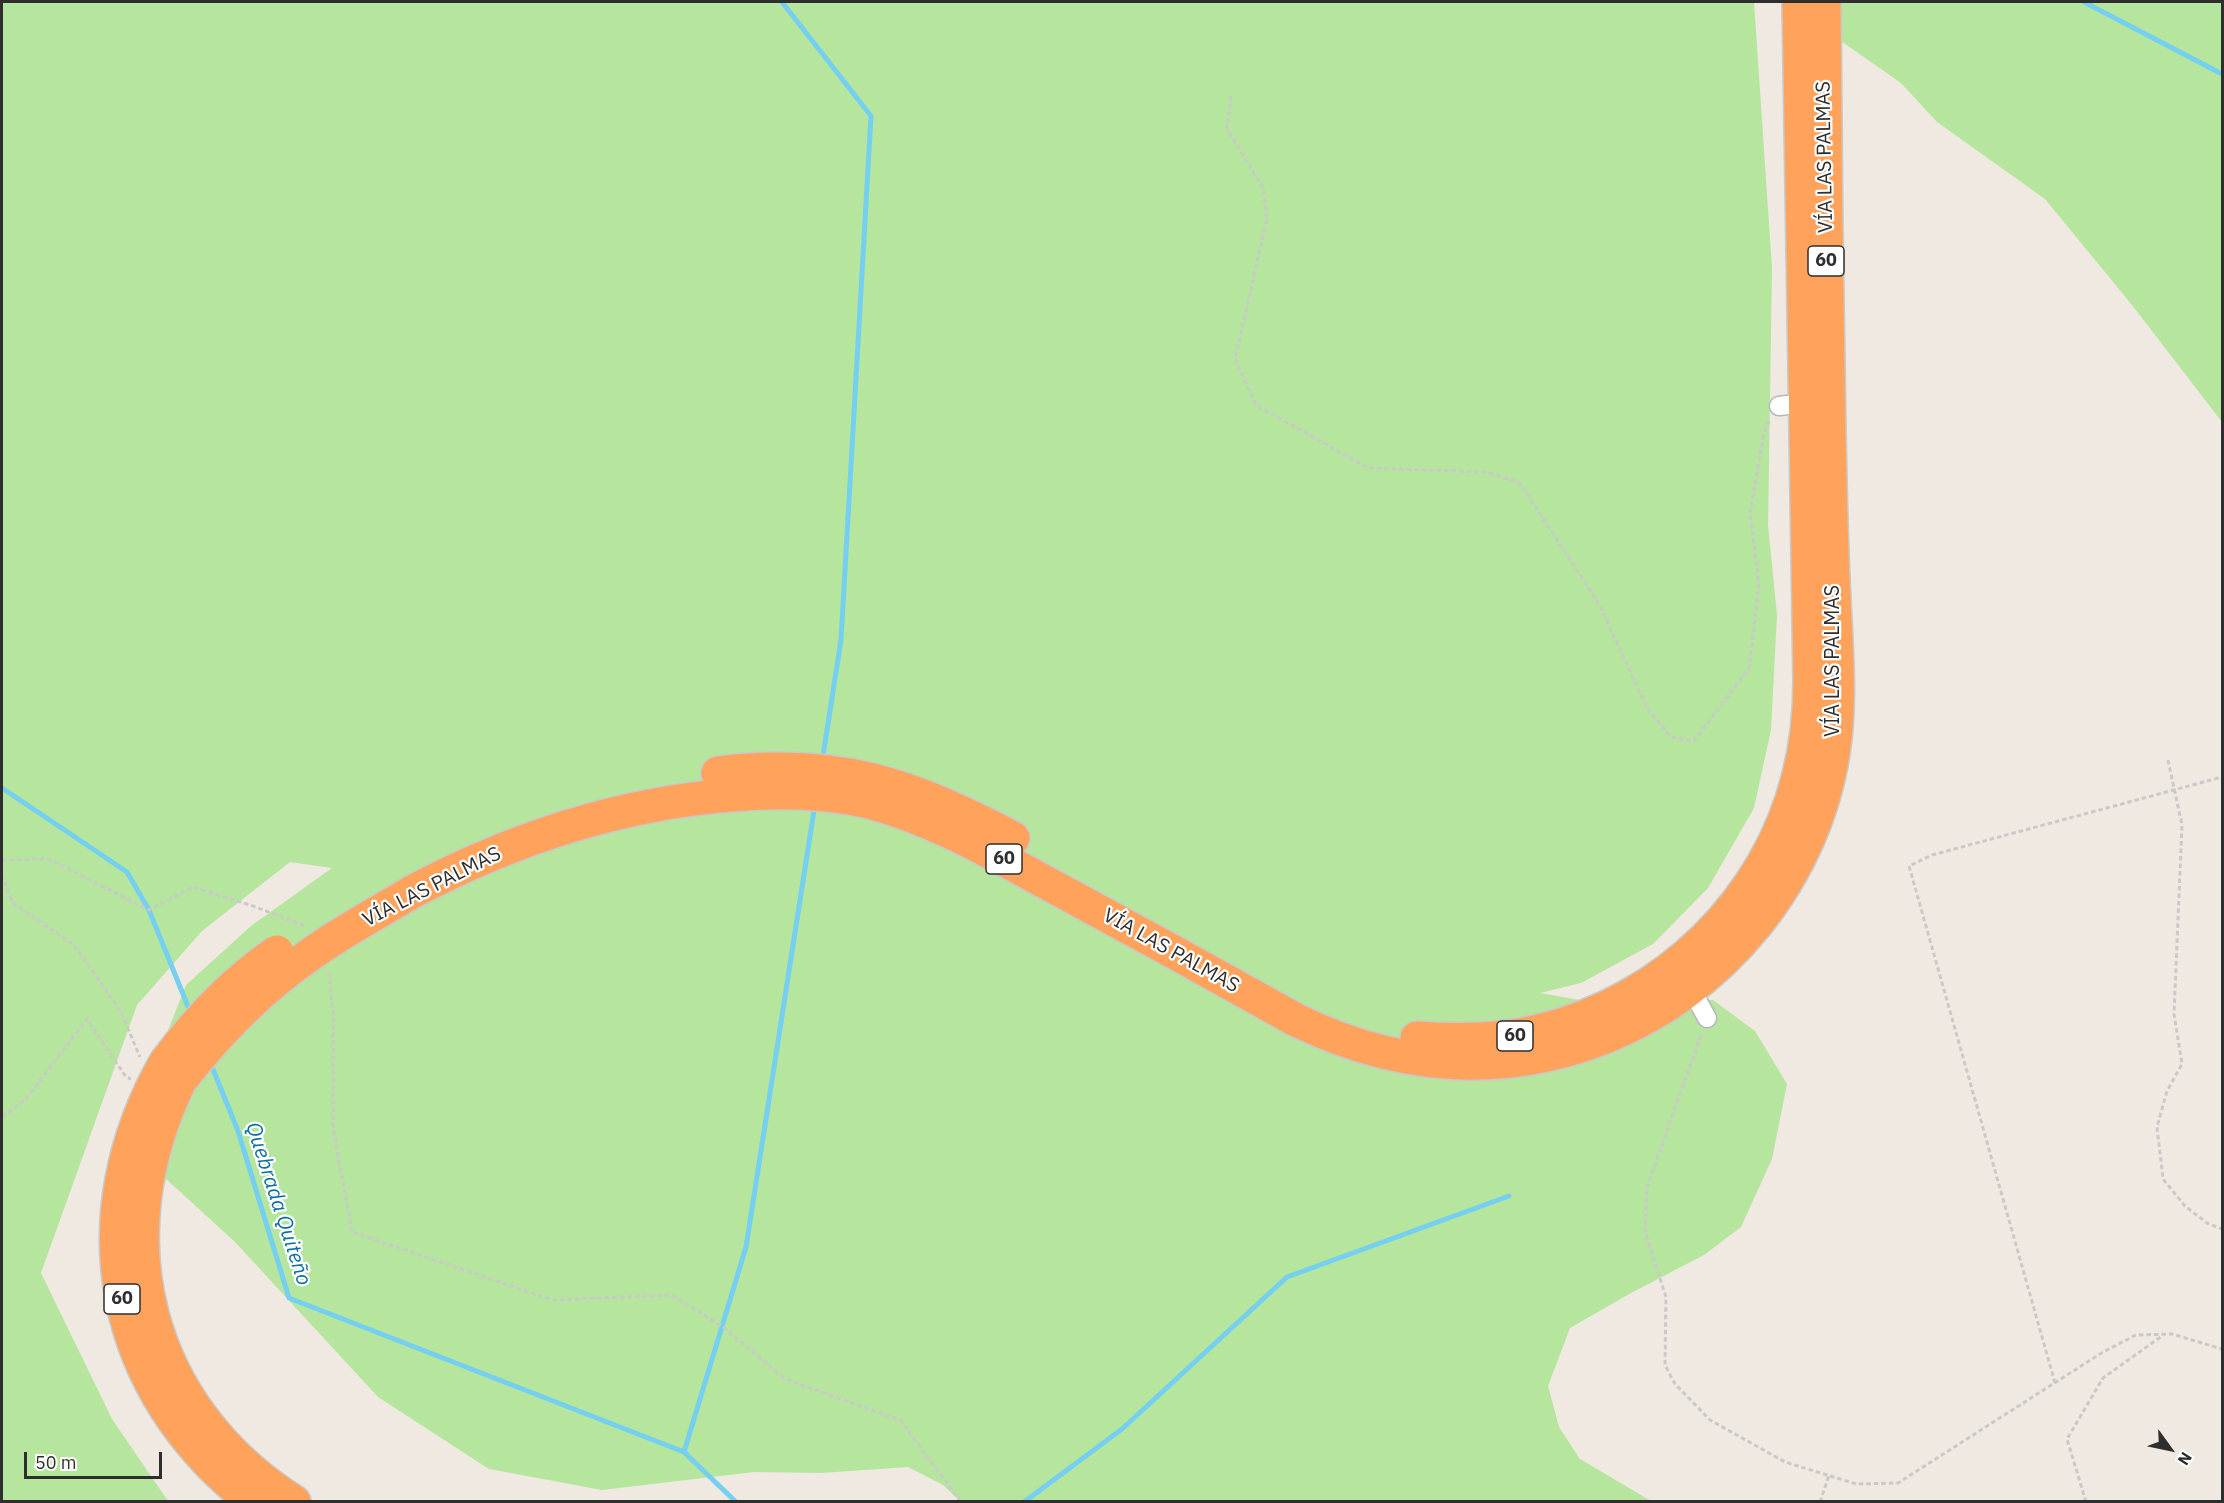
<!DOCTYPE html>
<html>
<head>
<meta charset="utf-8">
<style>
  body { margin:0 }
  #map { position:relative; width:2224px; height:1503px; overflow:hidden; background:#efe9e1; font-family:"IBM Plex Sans",sans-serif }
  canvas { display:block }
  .frame { position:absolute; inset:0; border:3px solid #2e2e2e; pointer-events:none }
  .north { position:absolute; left:2140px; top:1419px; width:60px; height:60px; -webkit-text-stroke:4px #fff; paint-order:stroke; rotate:123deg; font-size:16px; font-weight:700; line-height:24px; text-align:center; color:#2e2e2e }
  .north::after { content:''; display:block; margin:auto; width:21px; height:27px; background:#2e2e2e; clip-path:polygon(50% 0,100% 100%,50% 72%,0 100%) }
  .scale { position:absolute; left:24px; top:1452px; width:138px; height:27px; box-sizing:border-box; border:3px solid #2e2e2e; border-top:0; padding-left:8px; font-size:18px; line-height:21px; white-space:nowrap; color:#2e2e2e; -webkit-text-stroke:4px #fff; paint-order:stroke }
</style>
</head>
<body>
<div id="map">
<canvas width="2224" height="1503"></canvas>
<div class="frame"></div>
<div class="north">N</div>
<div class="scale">50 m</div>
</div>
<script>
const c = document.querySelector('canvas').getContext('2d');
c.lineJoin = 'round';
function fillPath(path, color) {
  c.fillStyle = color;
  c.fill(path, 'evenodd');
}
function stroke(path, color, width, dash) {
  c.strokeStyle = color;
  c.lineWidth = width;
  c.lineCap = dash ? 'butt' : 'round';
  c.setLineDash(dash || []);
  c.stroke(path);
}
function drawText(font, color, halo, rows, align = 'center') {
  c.font = font + ' "IBM Plex Sans",sans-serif';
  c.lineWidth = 4.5;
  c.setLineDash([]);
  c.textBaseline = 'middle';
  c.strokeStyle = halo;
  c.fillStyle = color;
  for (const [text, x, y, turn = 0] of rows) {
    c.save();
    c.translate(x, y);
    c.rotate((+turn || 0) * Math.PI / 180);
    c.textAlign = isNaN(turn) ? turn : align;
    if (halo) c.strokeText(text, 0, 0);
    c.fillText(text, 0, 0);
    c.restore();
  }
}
const green = new Path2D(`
  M2,2H1754L1772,268L1768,525L1777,615L1771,730L1754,808L1708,888L1653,944L1581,983L1540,993L1580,1000H1713L1755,1031L1787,1084L1772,1159L1741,1227L1704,1255L1631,1293L1570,1328L1548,1386L1559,1427L1580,1459L1651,1501L961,1502L943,1485L908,1467L821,1473L754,1472L602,1490L489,1469L378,1397L235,1242L153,1167L142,1096L186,985L251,926L332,868L290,862L202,931L137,1005L41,1273L112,1419L168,1501H2Z
  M1785,2H2222V422L2132,305L2045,199L1937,122L1901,83Z`);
const stream = new Path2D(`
  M782,2L871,116L841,640L822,762
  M2084,2L2222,74
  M2,788L127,872L149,910L191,1014
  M210,1062L238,1131L289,1298L684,1452L736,1502
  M684,1452L746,1247L815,804
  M1024,1502L1122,1429L1287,1277L1509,1196`);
const path = new Path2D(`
  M1231,96L1227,129L1263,188L1267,218L1235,359L1256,405L1368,468L1487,472L1520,483L1599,604L1647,708L1671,737L1694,741L1749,668L1759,584L1750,513L1764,434L1770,419
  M2168,760L2182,825L2174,1014L2182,1064L2167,1091L2157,1127L2163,1179L2185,1206L2207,1223L2222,1229
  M2,860L49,859L149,910L193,887L253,906L305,926
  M2,875L13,903L74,945L120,1010L140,1057
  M329,973L333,1013V1127L352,1232L553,1300L671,1295L722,1326L785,1379L900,1420L961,1502
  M1701,1035L1647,1187L1645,1232L1666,1297L1665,1365L1675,1384L1710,1420L1785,1462L1856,1484L1898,1483L2103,1352L2136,1335L2172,1334L2222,1349
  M2,1117L25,1100L87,1019L126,1077L131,1079
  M2055,1383L1909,866L1932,855L2222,777
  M1820,1502L1829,1475
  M2086,1502L2067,1439L2103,1378L2162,1336`);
const street = new Path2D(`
  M1779,406L1805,403
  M1691,989L1707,1018`);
const highway = new Path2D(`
  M718,773C836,758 910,784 1013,838
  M412,892C512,839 618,804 731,795C778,791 823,791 869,802C937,820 995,855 1056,888C1136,931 1216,975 1296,1020C1391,1066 1491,1078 1592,1042C1721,996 1820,875 1835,738C1840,692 1836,646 1834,600C1831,544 1830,488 1829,432C1826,289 1825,145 1824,2
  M1417,1038C1458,1041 1499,1041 1539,1031C1665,1001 1768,901 1799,775C1807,744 1810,713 1810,680L1799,2
  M166,1062C77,1217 109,1392 253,1502
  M180,1081C103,1238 145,1407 294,1502`);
const highwayBridge = new Path2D(`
  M166,1062C198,1019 233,982 277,952
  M180,1081C218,1032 260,989 311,954C343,931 379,912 412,892`);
const shields = [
  [1826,261,36],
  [1004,859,36],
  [1515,1036,36],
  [122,1299,36]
];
const shieldNames = [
  ["60",1826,261],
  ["60",1004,859],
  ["60",1515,1036],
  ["60",122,1299]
];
const streetNames = [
  ["VÍA LAS PALMAS",1825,157,-91],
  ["VÍA LAS PALMAS",1833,661,-90],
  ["VÍA LAS PALMAS",432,887,-27],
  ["VÍA LAS PALMAS",1171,951,29]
];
const waterNames = [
  ["Quebrada Quiteño",278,1204,72]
];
fillPath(green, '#b6e59e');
stroke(stream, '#75cff0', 5);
stroke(street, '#b4b7c1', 21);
stroke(highway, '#c9c9c9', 36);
stroke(path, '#c9c9c9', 3, [4.5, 3]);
stroke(street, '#fff', 18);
stroke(highway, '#ffa35c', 33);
stroke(highwayBridge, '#c9c9c9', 36, []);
stroke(highwayBridge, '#ffa35c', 33);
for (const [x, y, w] of shields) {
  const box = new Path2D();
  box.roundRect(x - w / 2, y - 15, w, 30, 4.5);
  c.fillStyle = '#fff';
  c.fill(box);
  stroke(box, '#2e2e2e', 1.5);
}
drawText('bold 18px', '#2e2e2e', null, shieldNames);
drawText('20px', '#2e2e2e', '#fff', streetNames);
drawText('italic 21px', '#0d6fa3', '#fff', waterNames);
</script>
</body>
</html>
